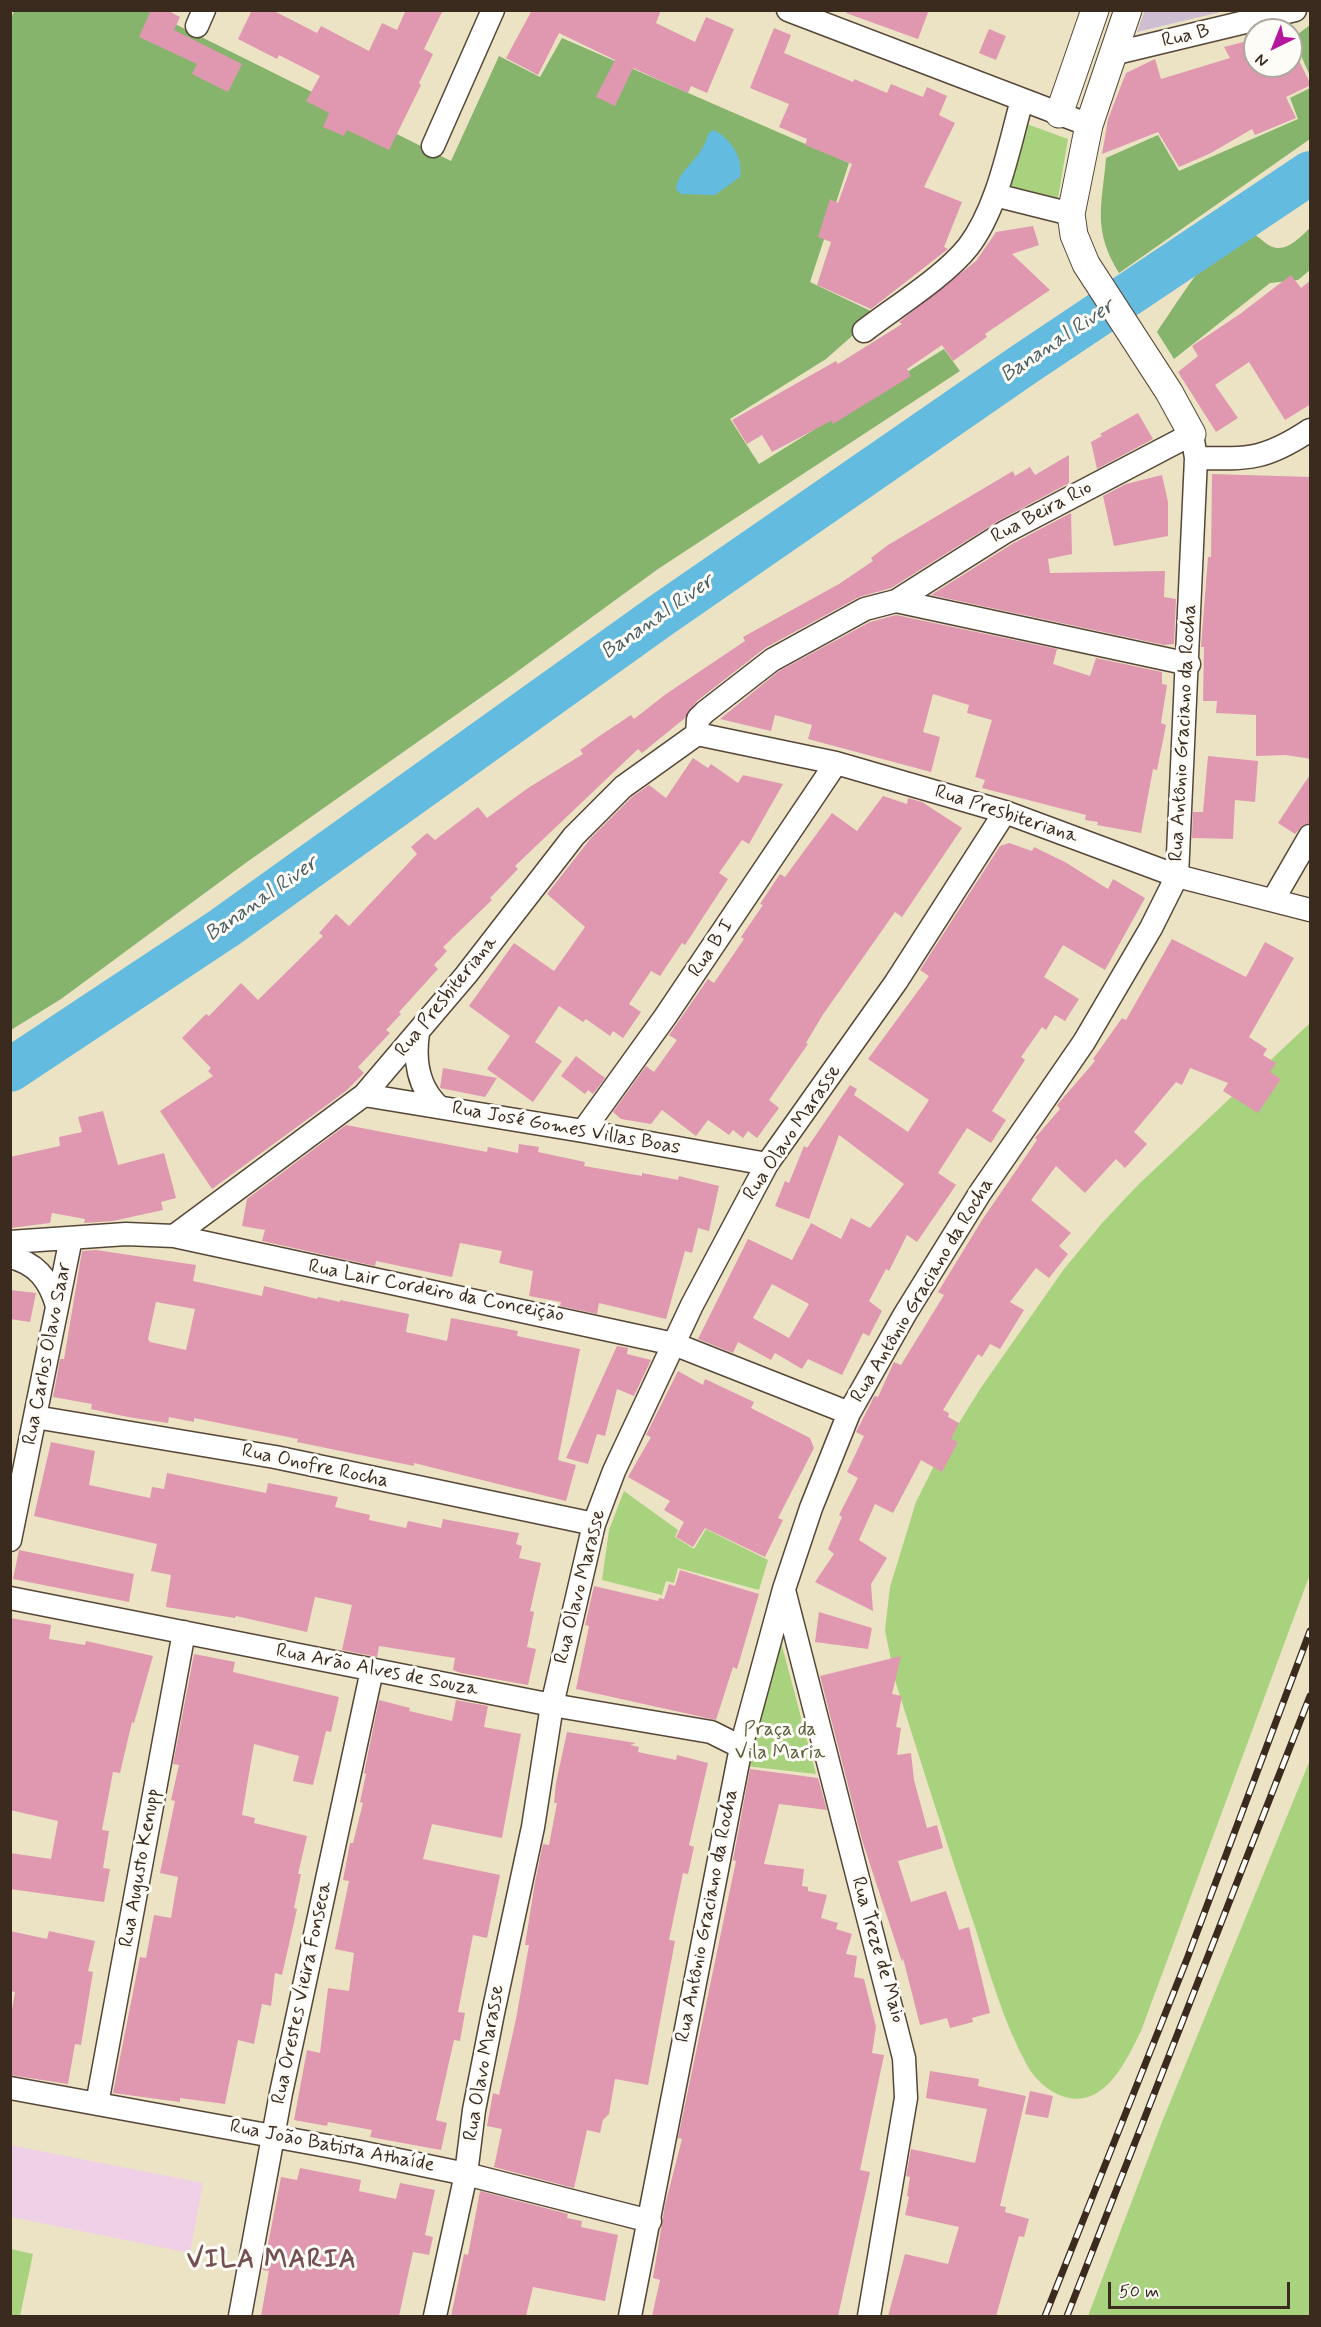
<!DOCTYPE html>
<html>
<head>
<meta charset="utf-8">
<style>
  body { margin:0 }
  #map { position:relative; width:1321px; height:2327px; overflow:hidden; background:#ece3c4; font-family:Mynerve,sans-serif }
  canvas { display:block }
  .frame { position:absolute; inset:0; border:12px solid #3b2a1e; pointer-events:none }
  .north { position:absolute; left:1243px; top:18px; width:60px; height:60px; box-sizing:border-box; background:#fdfcf7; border:2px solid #afa8a0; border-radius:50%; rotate:223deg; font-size:16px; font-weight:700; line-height:24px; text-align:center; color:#3b2a1e }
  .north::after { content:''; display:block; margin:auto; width:21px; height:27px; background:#b5179e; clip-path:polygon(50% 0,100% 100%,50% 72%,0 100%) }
  .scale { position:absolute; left:1108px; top:2282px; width:182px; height:27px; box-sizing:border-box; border:3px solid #3b2a1e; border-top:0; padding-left:8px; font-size:18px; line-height:21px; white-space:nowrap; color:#3b2a1e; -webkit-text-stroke:4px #fdfcf7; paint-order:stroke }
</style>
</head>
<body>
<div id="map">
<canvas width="1321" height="2327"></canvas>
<div class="frame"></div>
<div class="north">N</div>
<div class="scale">50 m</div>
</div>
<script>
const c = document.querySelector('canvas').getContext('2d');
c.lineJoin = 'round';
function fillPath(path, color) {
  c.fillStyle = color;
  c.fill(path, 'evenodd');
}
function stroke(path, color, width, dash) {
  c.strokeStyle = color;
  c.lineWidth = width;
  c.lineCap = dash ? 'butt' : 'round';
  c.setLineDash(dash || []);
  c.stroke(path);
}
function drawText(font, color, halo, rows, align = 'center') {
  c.font = font + ' Mynerve,sans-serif';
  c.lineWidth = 6;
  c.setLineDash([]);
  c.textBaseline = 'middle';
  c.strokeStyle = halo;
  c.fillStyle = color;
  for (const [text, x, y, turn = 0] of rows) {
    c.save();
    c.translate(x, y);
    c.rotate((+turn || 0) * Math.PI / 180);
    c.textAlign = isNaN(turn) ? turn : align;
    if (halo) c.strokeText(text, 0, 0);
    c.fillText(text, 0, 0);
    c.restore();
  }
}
const built = new Path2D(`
  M10,2145L203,2183L190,2253L11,2217Z`);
const industrial = new Path2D(`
  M1145,10H1225V11L1137,32Z`);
const green = new Path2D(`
  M1024,123L1068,139L1058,198L1005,185Z
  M1310,1023V1574L1141,2031C1126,2061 1104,2111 1062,2096C1049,2092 1035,2079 1028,2067C1004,2024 990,1974 975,1927C947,1845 921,1763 895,1680L885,1630L890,1587L916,1502L941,1452L980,1389L1064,1269L1103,1222L1139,1184Z
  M624,1491L678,1530L675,1537L694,1549L706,1529L768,1560L759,1590L678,1568L674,1583L666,1581L662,1595L602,1580L609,1530Z
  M780,1638L816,1774L745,1766Z
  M1310,1760V2316H1088L1162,2122Z
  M11,2249L33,2254L20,2316H11Z`);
const forest = new Path2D(`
  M14,11H149L451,161L499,56L540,77L562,38L849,163L810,282L877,314L826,359L730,419L759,464L944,349L960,371L658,569L507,679L247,862L61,999L11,1030L10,22Z
  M1310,25V76L1296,44L1298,34Z
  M1310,88V139L1119,273C1092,229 1102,206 1106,158L1158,135L1179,171L1298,119L1290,98Z
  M1242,226C1250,229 1255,235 1262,240C1281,258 1295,242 1310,228V270L1298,280L1270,283L1174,359L1157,332C1173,309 1219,235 1242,226Z`);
const water = new Path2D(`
  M713,130C730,137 744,158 740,177L715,195L681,194L676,189C678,169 702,160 708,134Z`);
const river = new Path2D(`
  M10,1070L224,928L660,616L1023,365L1310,173`);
const building = new Path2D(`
  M151,10H167L180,17L174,30L242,64L228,92L192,74L197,64L139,37Z
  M252,10H272L317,33L321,26L369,51L382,23L397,30L406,10H443L424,49L433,54L419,83L421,85L389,150L347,130L344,136L323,127L329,113L306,101L320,76L279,55L277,59L238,39Z
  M532,10H661L656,23L695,42L706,17L734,29L707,93L691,86L688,93L633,68L615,106L596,97L615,60L559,33L538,75L506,58Z
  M846,10H929L918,39L846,13Z
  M774,28L791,35L784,53L853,82L854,79L887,93L891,84L923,97L927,87L947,96L939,115L955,123L924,187L962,202L944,247L948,249L871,309L817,285L831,242L818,237L830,199L838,203L852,164L805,145L807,139L779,127L789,104L750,88Z
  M989,29L1006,36L996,60L979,53Z
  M1255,39V66H1291V44L1311,85L1286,97L1296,118L1255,135L1252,129L1211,153L1179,167L1158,132L1102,154L1108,119L1126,73L1155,59L1161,79L1230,58L1224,47Z
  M1033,226L1039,245L1012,254L1050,290L985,334L987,337L953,361L942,345L907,369L911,376L833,424L831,421L772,452L762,435L747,444L732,420L836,361L838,364L902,324L899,322L976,261L996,232Z
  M1291,275L1301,288L1311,280V404L1285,420L1249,362L1215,385L1238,418L1216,432L1178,372L1198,356L1192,346L1240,314Z
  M1138,413L1153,439L1097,469L1091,442L1102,436L1100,434Z
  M1069,455V483L998,521L891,588L859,597L765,648L697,701L685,718L642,753L638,749L515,866L518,869L490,898L492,900L443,947L447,951L434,965L438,969L399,1012L401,1014L386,1030L390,1033L358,1067L364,1073L346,1091L212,1189L160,1111L213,1076L208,1071L211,1068L182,1038L206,1014L209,1016L241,983L258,1000L323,936L319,933L336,914L349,926L417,854L411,847L427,833L435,840L478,807L487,818L528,788L583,754L580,750L598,737L631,715L634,719L666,694L745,641L743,637L839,584L873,561L871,558L888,545L1013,471L1015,476L1030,467L1035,475Z
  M1212,474L1311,477V759L1286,755L1256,756V715L1216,713L1217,701H1203L1204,647H1201L1208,557H1211Z
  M1162,475L1168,502V536L1114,546L1103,496L1126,484Z
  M1071,513L1072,554L1048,559L1050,573L1165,571L1164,597L1176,599L1174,644L1164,645L931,595L1012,544Z
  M896,615L1057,649L1053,664L1090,676L1096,658L1162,672V684L1167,685L1161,723L1166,725L1157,770L1153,769L1141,833L1097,825L1098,822L1085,820L1086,815L982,788L985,780L975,777L992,720L967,713L969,705L933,694L923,732L940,737L931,772L808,739L812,725L775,715L771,731L720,719L779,671L870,622Z
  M1208,756L1258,761L1255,802L1235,800L1233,839L1192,838L1193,812H1203Z
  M693,758L708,768L711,764L738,783L743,775L783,784L749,844L742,840L719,873L728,879L685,945L682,943L660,976L651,971L629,1004L641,1012L623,1038L613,1031L610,1036L586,1019L583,1022L559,1006L535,1042L562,1061L533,1102L487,1069L510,1036L469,1006L514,943L554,971L585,927L547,894L591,838L632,797L649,785L666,798Z
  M1311,773V823L1303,825L1295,834L1278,823Z
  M883,796L907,804L908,798L922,802L962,828L902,917L895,912L822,1016L806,1043L808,1044L769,1100L779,1108L757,1138L748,1131L743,1138L733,1130L729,1135L708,1120L696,1136L662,1110L651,1124L621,1119L613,1112L646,1066L654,1072L677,1040L669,1035L708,979L714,983L744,939L741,937L763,905L760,904L780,874L785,877L832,813L857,831Z
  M1009,843L1032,851L1034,847L1065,862L1108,889L1113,879L1145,898L1105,970L1063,945L1044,977L1079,999L1065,1021L1055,1015L1046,1030L1042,1027L1021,1057L1025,1060L992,1111L1006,1120L991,1143L967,1128L938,1173L956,1185L917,1242L907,1235L889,1271L886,1269L869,1301L882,1311L869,1336L863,1333L842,1375L808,1359L802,1369L775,1353L771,1360L738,1342L733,1353L698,1339L748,1239L792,1260L811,1223L841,1239L851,1218L870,1228L904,1184L839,1135L809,1219L775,1206L785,1181L789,1183L804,1146L807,1148L850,1085L857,1089L854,1095L908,1132L929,1100L868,1059L929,976L920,970L1000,846ZM772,1284L809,1304L789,1338L753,1318Z
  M1172,939L1246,977L1265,942L1294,958L1249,1037L1267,1049L1263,1055L1276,1063L1270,1072L1281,1079L1258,1113L1223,1091L1228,1083L1190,1068L1182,1085L1176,1082L1134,1132L1147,1144L1125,1168L1116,1159L1085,1193L1056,1166L1031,1200L1071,1233L1059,1246L1068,1254L1049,1278L1036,1268L1010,1302L1024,1310L1000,1349L990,1344L982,1357L978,1354L943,1410L949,1413L948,1417L959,1423L951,1439L958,1442L942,1472L921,1460L893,1513L875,1504L859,1540L887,1558L871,1584L873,1611L815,1582L834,1554L828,1549L842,1517L839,1515L858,1478L847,1472L864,1436L856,1432L872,1401L874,1396L878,1397L894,1362L901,1365L944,1295L938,1292L982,1220L1037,1140L1035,1138L1060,1109L1057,1105L1095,1061L1093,1059L1122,1018L1126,1020Z
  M576,1056L605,1078L593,1094L588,1090L585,1094L561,1076Z
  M443,1068L497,1078L485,1097L440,1088Z
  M103,1111L118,1165L164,1153L176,1198L161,1202L163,1210L113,1221L84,1223L85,1219L52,1213L50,1223L10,1228V1157L60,1146L59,1137L82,1132L78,1117Z
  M346,1125L487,1152L488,1147L518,1153L519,1144L539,1147L538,1152L585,1162L584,1166L642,1176V1173L678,1180L679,1176L719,1186L709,1231L698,1228L692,1253L685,1251L666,1319L599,1303L597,1314L560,1306L561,1302L529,1296L533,1271L499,1263L502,1251L460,1243L452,1277L376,1261L375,1266L262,1241L265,1230L242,1226L247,1199Z
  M96,1250L196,1265L193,1281L244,1292L262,1296L264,1286L317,1299L318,1297L340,1302V1300L409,1314L406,1332L447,1341L451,1318L518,1331L517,1336L580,1349L558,1460L576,1465L566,1501L414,1463V1466L297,1442L298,1439L194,1418V1422L169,1417L168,1423L128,1417L91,1409L92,1404L53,1397L60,1359H64L82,1251ZM156,1302L195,1309L186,1350L150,1342L148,1339Z
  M10,1290L36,1293L30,1322L10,1319Z
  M617,1346L628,1348L627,1354L651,1360L634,1396L617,1389L605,1436L597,1434L588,1464L566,1458Z
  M678,1371L703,1385L705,1379L754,1402L751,1408L810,1438L814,1448L778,1518L783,1520L765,1557L705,1528L693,1547L676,1537L684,1522L664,1510L670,1501L628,1477L651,1437L646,1435Z
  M51,1442L95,1451L89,1485L150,1498L152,1487L164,1489L167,1473L266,1493L268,1483L338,1497L335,1507L370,1515L369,1520L406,1528L408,1521L441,1528L443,1519L519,1533L516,1544L522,1546L519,1558L541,1563L530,1611L534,1612L527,1647L536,1649L528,1685L461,1673L453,1670L455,1658L379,1646L377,1657L342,1650L352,1605L315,1597L307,1632L236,1616L235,1618L166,1607L171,1575L151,1571L157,1544L34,1516Z
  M19,1550L134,1574L129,1602L13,1579Z
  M680,1570L759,1594L737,1669L733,1667L716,1720L576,1689L589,1626L585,1625L594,1586L658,1601L659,1598L664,1599L669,1584L675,1586Z
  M819,1612L872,1628L868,1649L815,1642Z
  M10,1618L51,1625L49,1639L85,1645L86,1641L153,1656L134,1723L132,1722L120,1773L113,1772L102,1830L109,1831L103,1868L110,1869L104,1902L10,1889V1853L51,1859L58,1821L10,1810Z
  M194,1654L235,1662L233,1672L339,1697L331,1732L326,1731L313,1785L293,1781L299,1756L254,1744L242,1815L255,1818L254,1823L307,1836L298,1874H301L294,1908L297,1909L282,1975L275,1973L271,2006L262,2004L254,2044L238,2040L225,2104L180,2098V2102L113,2093L140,1957L146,1958L154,1915L171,1918L178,1877L160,1873L175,1801L171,1800L179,1765L173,1764Z
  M901,1656L892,1694L902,1696L896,1727L901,1728L897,1755L911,1753L914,1780L927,1828L937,1825L943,1848L898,1861L911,1902L946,1891L959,1930L969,1927L990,2013L972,2018L973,2022L950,2028L947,2018L920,2025L903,1958L902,1962L862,1840L820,1676Z
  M379,1700L410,1708L409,1711L452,1721L456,1700L488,1706L484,1727L521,1734L502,1838L432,1824L423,1859L500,1875L487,1938L473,1935L458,2012L465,2013L460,2041L454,2040L436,2120L447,2123L441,2150L370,2137L372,2130L328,2122L327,2126L294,2120L307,2050L320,2053L328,1988L349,1991L354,1953L335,1949L349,1881L343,1880L350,1843H353L363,1803L360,1802L366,1774L364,1773Z
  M567,1732L636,1743L630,1745L639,1747L638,1752L676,1760L677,1755L708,1763L689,1845L694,1847L688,1874L683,1873L669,1940L675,1941L648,2085L615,2079L609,2114L603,2120L600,2133L587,2130L574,2188L494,2167L502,2129L487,2126L493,2093L499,2095L516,2019L529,1945H525L535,1882L543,1844L549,1845L557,1803H554L556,1783Z
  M750,1769L818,1778L827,1810L779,1804L764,1864L804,1869L802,1886L808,1887V1891L827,1895L821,1918L838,1923L836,1929L852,1934L846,1954L857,1956L854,1977L864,1979L876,2027L872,2053L884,2055L860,2170L870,2172L838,2316H652L660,2280L653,2278L665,2205L682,2139L678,2138L736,1861L733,1860Z
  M10,1931L47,1939L49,1931L95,1941L88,1971L93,1972L81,2045L75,2044L68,2084L10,2075V2021L15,1992L10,1991Z
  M930,2071L979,2079L978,2086L1026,2096L1000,2206L1006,2207L1005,2212L1029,2219L1024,2237L1019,2236L996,2316H888L905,2254L948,2264L959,2227L905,2215L909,2197L907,2196L910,2177L906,2176L911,2149L975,2163L987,2109L926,2098Z
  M1030,2091L1053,2096L1048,2118L1025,2114Z
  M300,2168L361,2180L359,2191L396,2199L400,2183L435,2190L425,2235L433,2237L429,2255L413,2252L399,2316H261L269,2271L263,2270L281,2177L297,2180Z
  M480,2191L568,2214L567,2218L582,2221L581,2227L618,2235L605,2301L533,2287L526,2316H451L464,2254L468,2255Z`);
const minor = new Path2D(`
  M788,10L1089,125
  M197,26L204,10
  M1112,54L1295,10
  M433,146L493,10
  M995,195L1071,214
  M864,331C895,307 944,277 968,247C998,208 1009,146 1022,100
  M1196,458C1249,459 1265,460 1310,430
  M896,601L1189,664
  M1273,900L1310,836
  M418,1033C414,1060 418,1088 439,1107
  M364,1095L583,1131L767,1164
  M583,1131L665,1017L836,763
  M174,1236L364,1095L466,975L574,836L623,787L697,734L836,763L1005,812L1177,876L1310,910
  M10,1242L126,1234L174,1236L674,1344L849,1413
  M10,1257C37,1263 50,1281 57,1306
  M35,1417L275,1457L594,1524
  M10,1540L71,1238
  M784,1590L904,2058L906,2098L869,2316
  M10,1598L552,1705L711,1732L741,1747
  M10,2088L360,2152L466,2174L650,2221
  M97,2104L184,1632
  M240,2316L281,2093L372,1670
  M435,2316L466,2174L474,2110L493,2013L533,1827L552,1705L594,1524L614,1471L692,1305L767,1164L896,982L1005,812
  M630,2316L741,1747L784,1589L811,1508L849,1413L905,1314L980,1193L1084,1042L1151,928L1177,876L1196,458L1192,434L1005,532L896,601L865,609L772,660L705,712L698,719L697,734`);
const tertiary = new Path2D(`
  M1128,10L1089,125L1071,214L1074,235L1086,264L1169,392L1192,434
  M1059,114L1095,10`);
const rail = new Path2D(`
  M1045,2316L1187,1959L1310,1631
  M1067,2316L1310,1696`);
const streetNames = [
  ["Rua B",1186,37,-13],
  ["Rua Beira Rio",1042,513,-28],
  ["Rua Antônio Graciano da Rocha",1184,733,-87],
  ["Rua Presbiteriana",1006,815,18],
  ["Rua B I",712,949,-56],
  ["Rua Presbiteriana",447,997,-51],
  ["Rua José Gomes Villas Boas",566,1129,10],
  ["Rua Olavo Marasse",793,1133,-56],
  ["Rua Antônio Graciano da Rocha",923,1291,-59],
  ["Rua Lair Cordeiro da Conceição",436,1292,11],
  ["Rua Carlos Olavo Saar",48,1354,-79],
  ["Rua Onofre Rocha",315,1467,12],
  ["Rua Olavo Marasse",581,1587,-76],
  ["Rua Arão Alves de Souza",377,1671,11],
  ["Rua Augusto Kenupp",141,1868,-80],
  ["Rua Antônio Graciano da Rocha",708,1916,-79],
  ["Rua Treze de Maio",877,1950,74],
  ["Rua Orestes Vieira Fonseca",303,1993,-78],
  ["Rua Olavo Marasse",485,2063,-80],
  ["Rua João Batista Athaíde",332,2147,11]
];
const parkNames = [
  ["Praça da",780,1731],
  ["Vila Maria",780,1754]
];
const waterNames = [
  ["Bananal River",1058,342,-34],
  ["Bananal River",658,618,-35],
  ["Bananal River",262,900,-35]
];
const districtNames = [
  ["VILA MARIA",272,2262]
];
fillPath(built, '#efd0e6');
fillPath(industrial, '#cdbed2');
fillPath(green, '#a8d27e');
fillPath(forest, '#86b46d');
fillPath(water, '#63bbe0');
stroke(river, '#63bbe0', 44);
fillPath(building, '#df98af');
stroke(minor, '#564637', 25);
stroke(tertiary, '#564637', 29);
stroke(minor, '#fff', 22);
stroke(tertiary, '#fff', 27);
stroke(rail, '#3b2a1e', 7);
stroke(rail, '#fdfcf7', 4.5, [14]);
drawText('20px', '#3b2a1e', '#fdfcf7', streetNames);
drawText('20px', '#5c5c3b', '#fdfcf7', parkNames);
drawText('italic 21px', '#495d62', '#fdfcf7', waterNames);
c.letterSpacing = '1.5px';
drawText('bold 26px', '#745051', '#fdfcf7', districtNames);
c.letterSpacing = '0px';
</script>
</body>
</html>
